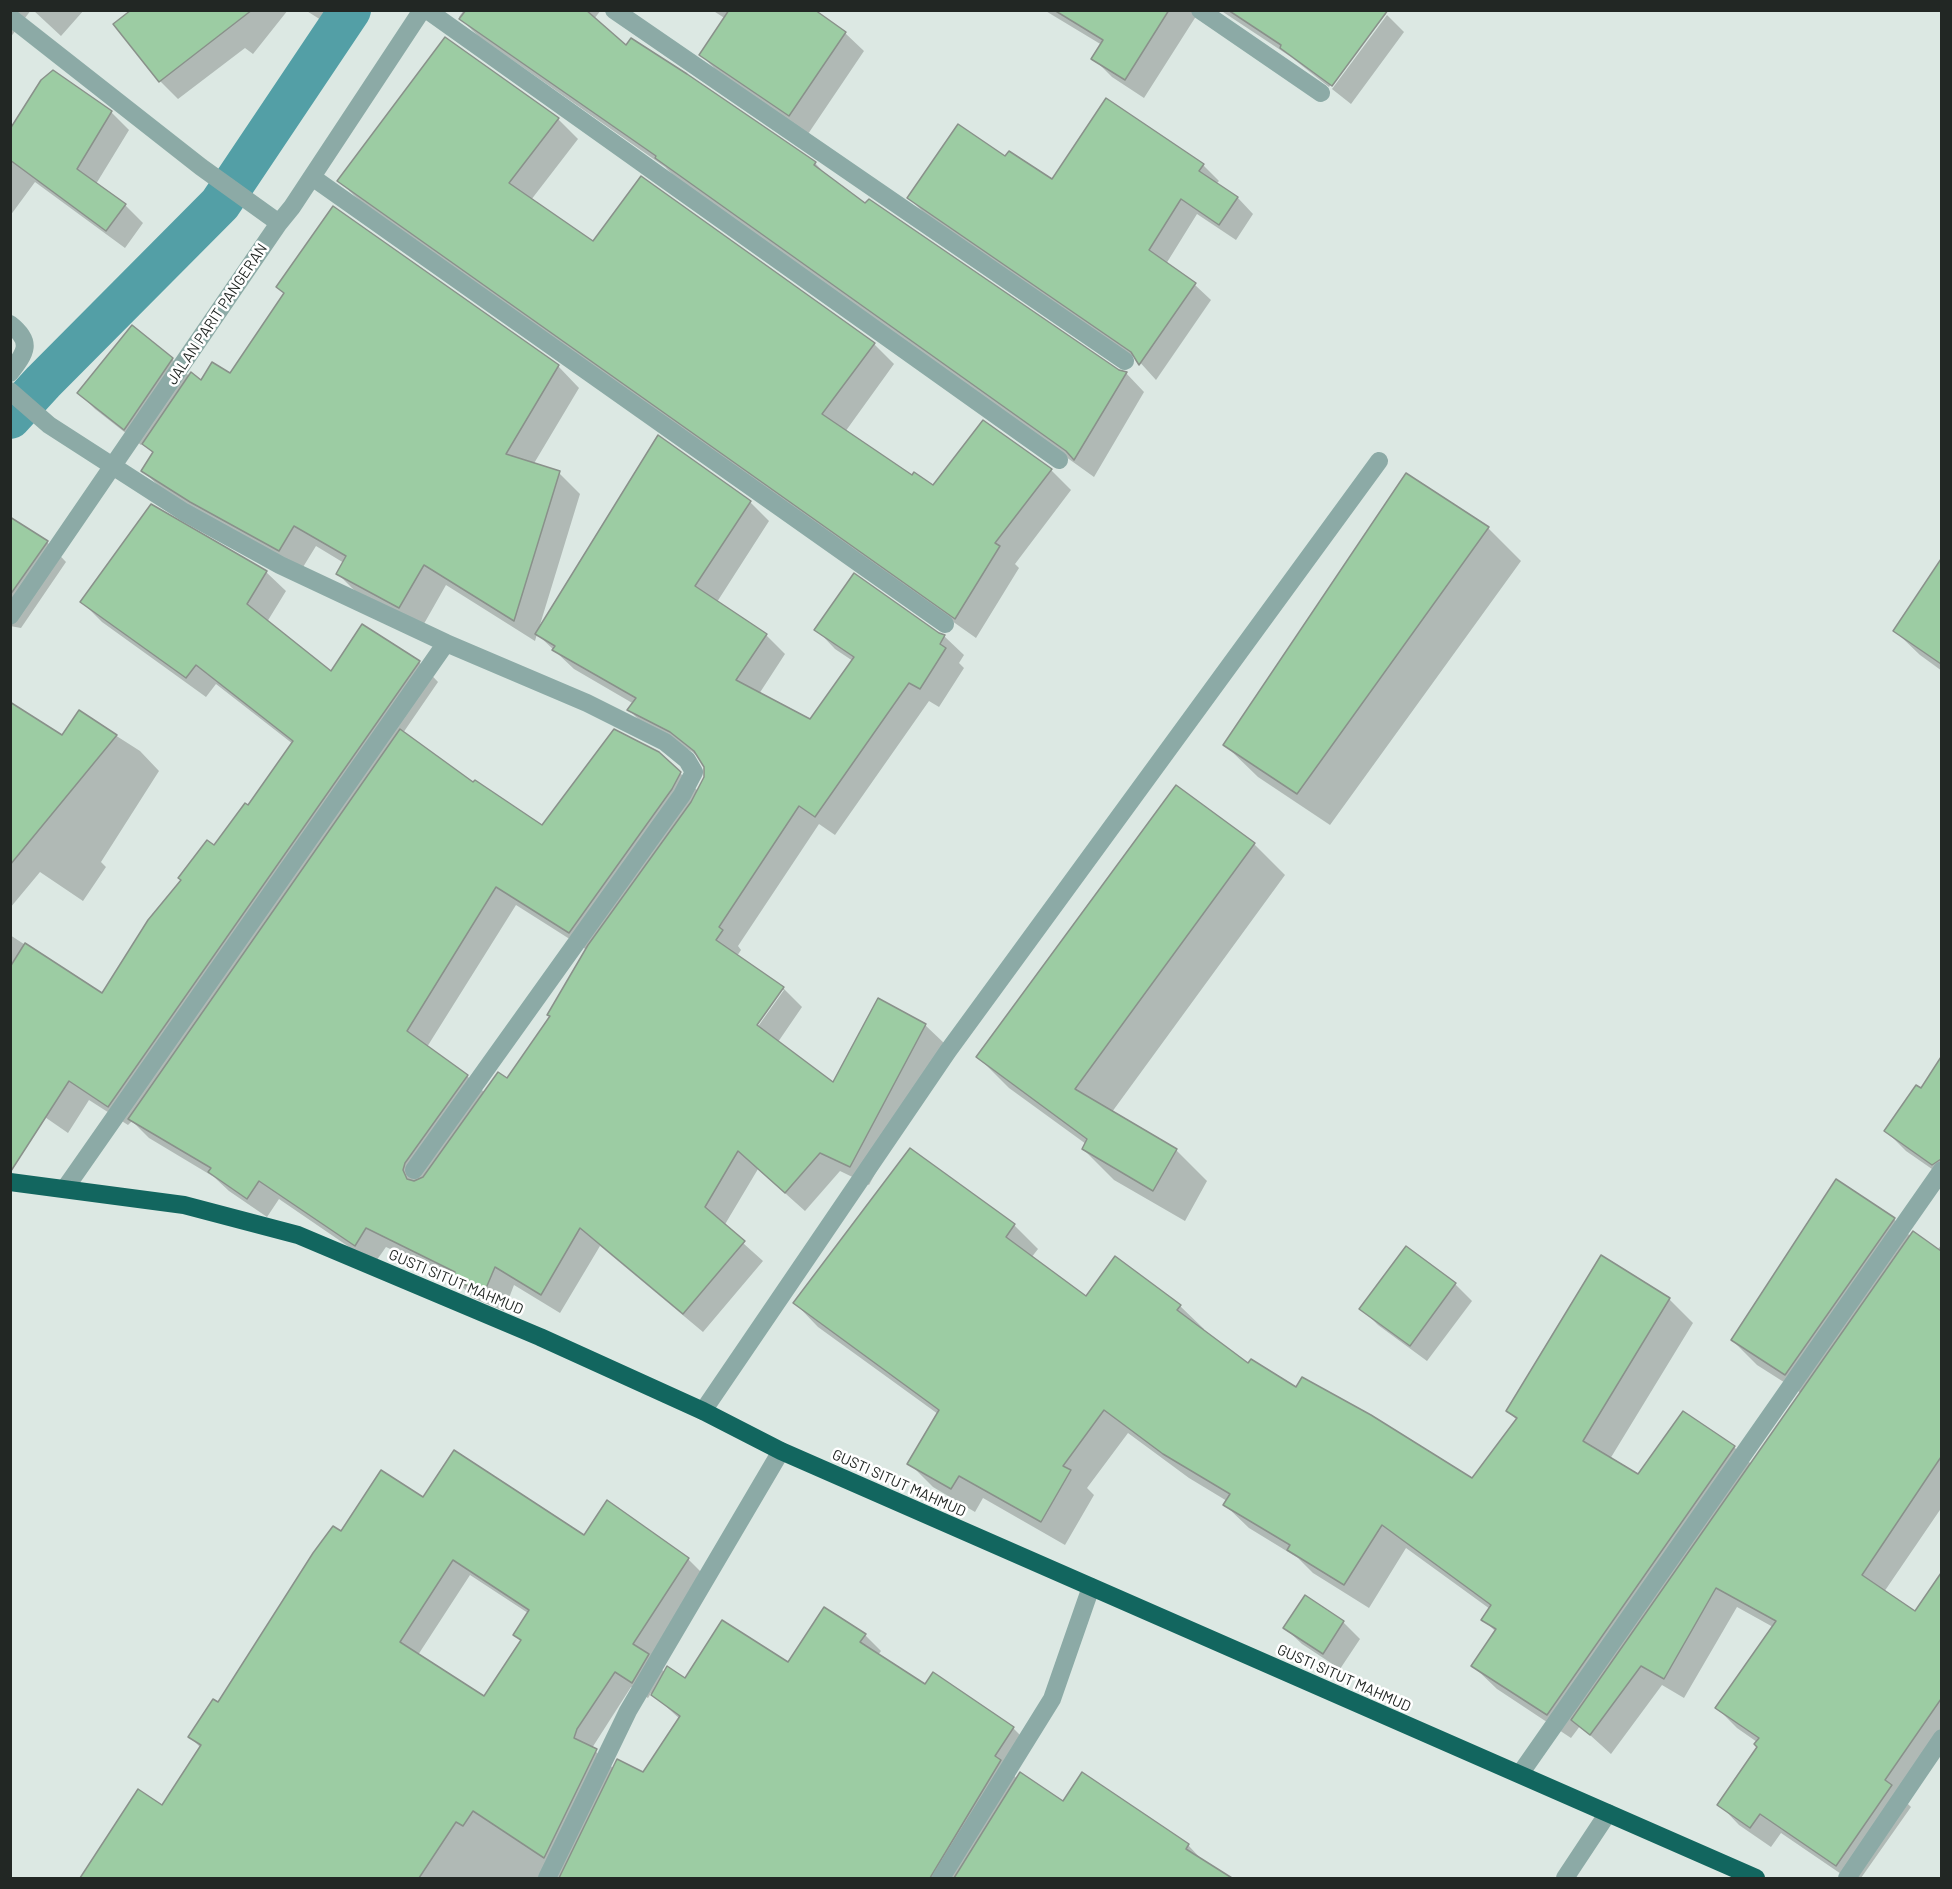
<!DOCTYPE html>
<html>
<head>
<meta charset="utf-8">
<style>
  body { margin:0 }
  #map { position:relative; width:1952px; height:1889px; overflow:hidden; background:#dce8e3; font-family:Barlow,sans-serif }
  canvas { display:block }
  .frame { position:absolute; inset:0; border:12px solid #222724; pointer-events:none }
</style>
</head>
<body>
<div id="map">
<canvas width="1952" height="1889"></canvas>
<div class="frame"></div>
</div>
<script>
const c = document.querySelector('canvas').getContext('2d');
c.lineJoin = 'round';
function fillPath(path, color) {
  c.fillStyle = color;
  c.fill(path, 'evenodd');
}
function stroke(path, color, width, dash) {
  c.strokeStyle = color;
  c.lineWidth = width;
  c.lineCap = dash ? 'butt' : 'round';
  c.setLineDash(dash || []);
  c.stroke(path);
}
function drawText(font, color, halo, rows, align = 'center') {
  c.font = font + ' Barlow,sans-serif';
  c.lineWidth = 5;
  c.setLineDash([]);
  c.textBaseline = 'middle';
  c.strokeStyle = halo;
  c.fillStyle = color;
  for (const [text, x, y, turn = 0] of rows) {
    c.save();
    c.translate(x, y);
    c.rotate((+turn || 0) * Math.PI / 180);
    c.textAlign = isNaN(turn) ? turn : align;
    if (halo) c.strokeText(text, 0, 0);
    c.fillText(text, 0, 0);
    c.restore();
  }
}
const shadow = new Path2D(`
  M10,10H31L10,38Z
  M33,10H84L61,36Z
  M133,10H288L253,54L245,48L178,99L160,81L115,24Z
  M305,10H333L326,23Z
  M464,10H601L594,19L627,47L815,163L831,180L866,205L1118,372L1126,373L1144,392L1094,477L675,177L665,167L478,36L459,17Z
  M712,10H812L845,33L864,51L808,134L720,74L701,55L726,19Z
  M1044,10H1200L1144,98L1112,77L1093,58L1102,45Z
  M1220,10H1381L1386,14L1329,87L1291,57Z
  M1387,15L1404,32L1351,104L1332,89Z
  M111,112L129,130L96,184L125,205L143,223L125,248L35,182L10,216V132Z
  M558,119L578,139L531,200L593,243L874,344L894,364L845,432L912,477L933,487L1051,470L1071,490L1015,564L1019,568L976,638L360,201L339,181Z
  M1006,158L1052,181L1203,165L1219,181L1216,184L1238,198L1253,214L1236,240L1197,214L1166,264L1195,285L1211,300L1156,380L1137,359L925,214L909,198Z
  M277,287L558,366L579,388L533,465L559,473L580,494L539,628L750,502L769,521L717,602L766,635L785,654L759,694L810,721L853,661L835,649L816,629L938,635L944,636L964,655L959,663L964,668L939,707L929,701L835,835L819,824L738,946L741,950L737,956L783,988L802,1007L778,1042L833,1084L925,1025L945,1044L869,1185L840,1171L805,1211L758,1169L724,1226L763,1261L703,1332L600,1246L560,1313L514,1285L504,1311L473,1298L457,1281L386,1247L374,1264L279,1199L267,1217L229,1191L214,1177L149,1138L132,1121L128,1125L89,1100L68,1133L10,1093V935L102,995L214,847L249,807L293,744L216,684L206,697L102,622L82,602L266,572L286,591L267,622L332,673L419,662L438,682L403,733L473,784L543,827L680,773L698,791L707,772L699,757L691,751L648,729L629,710L634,704L574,669L537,634L535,641L446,585L421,629L359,595L338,574L344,563L316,546L300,572L165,492L143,471L154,454L143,443L141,445L95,409L79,393L172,359L189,376L201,383L231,375L285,294ZM516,905L587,950L552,1017L507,1080L485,1093L467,1076L427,1047ZM780,990H784L754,1032L752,1030Z
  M10,518L47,542L66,562L21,628L10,626Z
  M1488,528L1521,561L1330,825L1258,777L1225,745Z
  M1942,562V671L1920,655L1895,631Z
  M10,704L63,738L79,712L140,751L159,771L101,862L106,867L83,901L40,872L10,908Z
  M1176,787L1254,844L1285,875L1112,1112L1176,1150L1207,1181L1185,1221L1114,1180L1083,1149L1086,1144L1009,1088L978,1057Z
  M1942,1060V1176L1906,1151L1886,1131L1922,1091Z
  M910,1150L1014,1225L1038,1249L1031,1258L1086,1298L1180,1306L1204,1329L1202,1331L1249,1366L1473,1480L1517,1420L1507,1411L1602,1257L1669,1299L1693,1323L1610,1459L1639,1476L1684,1413L1734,1447L1752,1465L1801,1393L1757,1365L1732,1340L1894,1219L1911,1237L1914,1233L1938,1249L1942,1244V1507L1884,1592L1915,1613L1942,1576V1748L1905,1801L1911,1807L1861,1878H1847L1781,1833L1771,1847L1739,1825L1719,1804L1759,1747L1757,1742L1737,1728L1717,1708L1773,1627L1737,1607L1684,1698L1662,1685L1611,1754L1580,1726L1571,1738L1497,1689L1473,1666L1496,1632L1483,1619L1490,1609L1406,1548L1369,1608L1313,1573L1298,1558L1249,1528L1225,1505L1227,1501L1189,1478L1128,1433L1087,1488L1094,1495L1065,1545L983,1498L975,1512L933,1487L909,1463L938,1414L818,1327L795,1303Z
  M1406,1248L1455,1284L1472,1301L1427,1361L1378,1325L1361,1308Z
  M423,1499L688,1559L704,1575L651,1658L665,1673L685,1680L788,1664L865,1635L881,1651L878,1655L926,1686L1013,1728L1029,1744L1011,1772L1017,1779L1064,1803L1188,1845L1204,1862L1230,1878H81L138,1791L163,1807L201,1748L190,1737L218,1704L342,1533ZM470,1575L528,1613L515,1634L521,1641L484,1699L418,1655ZM631,1687L648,1698L651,1693L680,1719L644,1774L614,1769L592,1748Z
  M1305,1597L1343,1622L1360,1639L1340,1669L1302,1644L1285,1628Z`);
const canal = new Path2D(`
  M10,418L43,382L220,204L350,10`);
const building = new Path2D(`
  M131,10H252L159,82L113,24Z
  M466,10H586L626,45L631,38L687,74L816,162L814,165L865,203L869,199L1119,370L1127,372L1074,460L1066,451L655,158L656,156L459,19Z
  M729,10H815L846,32L789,116L699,55Z
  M1054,10H1169L1125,80L1091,59L1103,40Z
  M1228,10H1388L1332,86L1280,48L1281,45Z
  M445,37L559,118L509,183L593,241L641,176L875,343L822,414L912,475L914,472L933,485L983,420L1052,469L995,543L1000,546L955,619L337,181Z
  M53,70L112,111L77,169L126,204L106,231L10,160V129L41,80Z
  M1106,98L1204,164L1199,171L1238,197L1219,225L1181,199L1149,250L1196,283L1139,365L1131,352L907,198L958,124L1005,156L1009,151L1052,179Z
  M333,206L559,365L506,454L560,471L514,621L424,565L399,608L336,574L346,556L294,526L279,551L190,502L141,471L153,452L142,444L191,372L201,380L212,362L230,373L284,293L276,287Z
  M132,325L173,358L124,430L77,393Z
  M658,435L751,501L695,586L767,634L736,680L810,719L854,657L814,630L854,573L939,633L945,635L940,644L946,648L920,689L909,683L815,817L799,806L719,927L723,930L716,940L784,987L757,1025L833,1082L878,998L926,1024L850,1167L820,1153L785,1193L738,1151L705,1207L745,1241L683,1314L580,1228L541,1295L495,1267L484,1293L452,1279L455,1272L366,1228L355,1246L259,1181L247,1199L208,1172L211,1168L128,1119L400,729L473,782L475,780L542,825L614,729L659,752L681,772L672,789L569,933L496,887L407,1031L468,1075L405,1163L403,1170L407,1179L414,1181L423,1177L498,1072L507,1078L550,1016L547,1015L588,945L691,802L704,777V767L694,751L670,732L627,710L636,698L552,650L555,646L535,634Z
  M1406,473L1489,527L1297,794L1223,745Z
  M151,504L267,571L247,604L331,671L362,624L420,661L108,1107L69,1081L11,1171L10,967L25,943L102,993L148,920L181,880L178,878L207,840L214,845L245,803L248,805L293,741L196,665L186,678L80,602Z
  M10,517L48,541L10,595Z
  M1941,559V664L1893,631Z
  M10,702L62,735L79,710L117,735L10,865Z
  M1176,785L1255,843L1075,1089L1177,1149L1153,1191L1082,1149L1087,1139L976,1057Z
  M1941,1057V1159L1932,1165L1884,1131L1916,1085L1921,1088Z
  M910,1148L1015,1224L1006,1237L1086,1296L1115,1256L1181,1305L1177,1310L1248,1363L1251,1359L1296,1387L1302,1377L1371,1415L1472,1478L1517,1418L1506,1411L1601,1255L1670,1298L1583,1441L1638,1474L1683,1411L1735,1446L1547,1715L1471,1666L1496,1629L1481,1620L1491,1605L1382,1525L1344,1585L1287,1550L1290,1545L1223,1505L1230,1494L1163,1454L1104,1410L1063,1466L1071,1470L1041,1522L959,1476L951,1489L907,1464L939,1410L793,1303Z
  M1836,1179L1895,1218L1785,1375L1731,1340Z
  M1913,1231L1941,1251V1457L1862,1575L1915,1611L1941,1573V1699L1885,1780L1892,1785L1836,1866L1760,1814L1750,1828L1717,1805L1757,1747L1754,1744L1759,1738L1715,1708L1776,1621L1716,1588L1664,1679L1641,1666L1590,1735L1571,1720Z
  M1406,1246L1456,1283L1410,1346L1359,1309Z
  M454,1450L584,1535L607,1500L689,1558L633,1644L649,1654L632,1683L615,1672L577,1729L574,1738L597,1749L544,1858L473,1811L463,1826L456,1822L419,1878H80L138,1789L162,1805L201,1745L188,1737L213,1699L218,1702L313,1553L333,1526L341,1531L381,1470L423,1497ZM453,1560L529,1610L513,1635L521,1640L484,1696L400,1642Z
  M1305,1595L1344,1621L1323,1654L1283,1628Z
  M824,1607L866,1634L860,1642L925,1684L933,1672L1014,1727L995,1756L1001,1760L930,1878H559L617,1759L643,1772L680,1716L651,1695L667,1666L685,1678L722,1620L788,1662Z
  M1020,1772L1063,1801L1082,1772L1189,1844L1186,1849L1232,1878H954Z`);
const minor = new Path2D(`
  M427,10L1059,460
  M614,10L1125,361
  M1200,10L1321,93
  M10,17L201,167L279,223
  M312,177L945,624
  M10,324C33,342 26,352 10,373
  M10,391L49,425L184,512L280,565L446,643L587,703L665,742L687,760L694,772L682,795L414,1170
  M10,616L279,223L292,207L422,10
  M66,1187L446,643
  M703,1411L948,1051L1379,461
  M1520,1774L1942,1170
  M547,1878L628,1711L781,1451
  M941,1878L1052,1699L1091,1587
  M1565,1878L1608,1813
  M1847,1878L1942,1738`);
const highway = new Path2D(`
  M10,1182L184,1205L298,1235L540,1337L703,1411L781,1451L1756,1878`);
const streetNames = [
  ["JALAN PARIT PANGERAN",217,314,-56],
  ["GUSTI SITUT MAHMUD",456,1282,23],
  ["GUSTI SITUT MAHMUD",899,1483,24],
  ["GUSTI SITUT MAHMUD",1344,1678,24]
];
fillPath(shadow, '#0003');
stroke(canal, '#539fa6', 42);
fillPath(building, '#9ccca3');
stroke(building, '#89918a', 1.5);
stroke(minor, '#8caaa6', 18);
stroke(highway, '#12665f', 18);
drawText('15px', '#222724', '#fff', streetNames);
</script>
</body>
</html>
